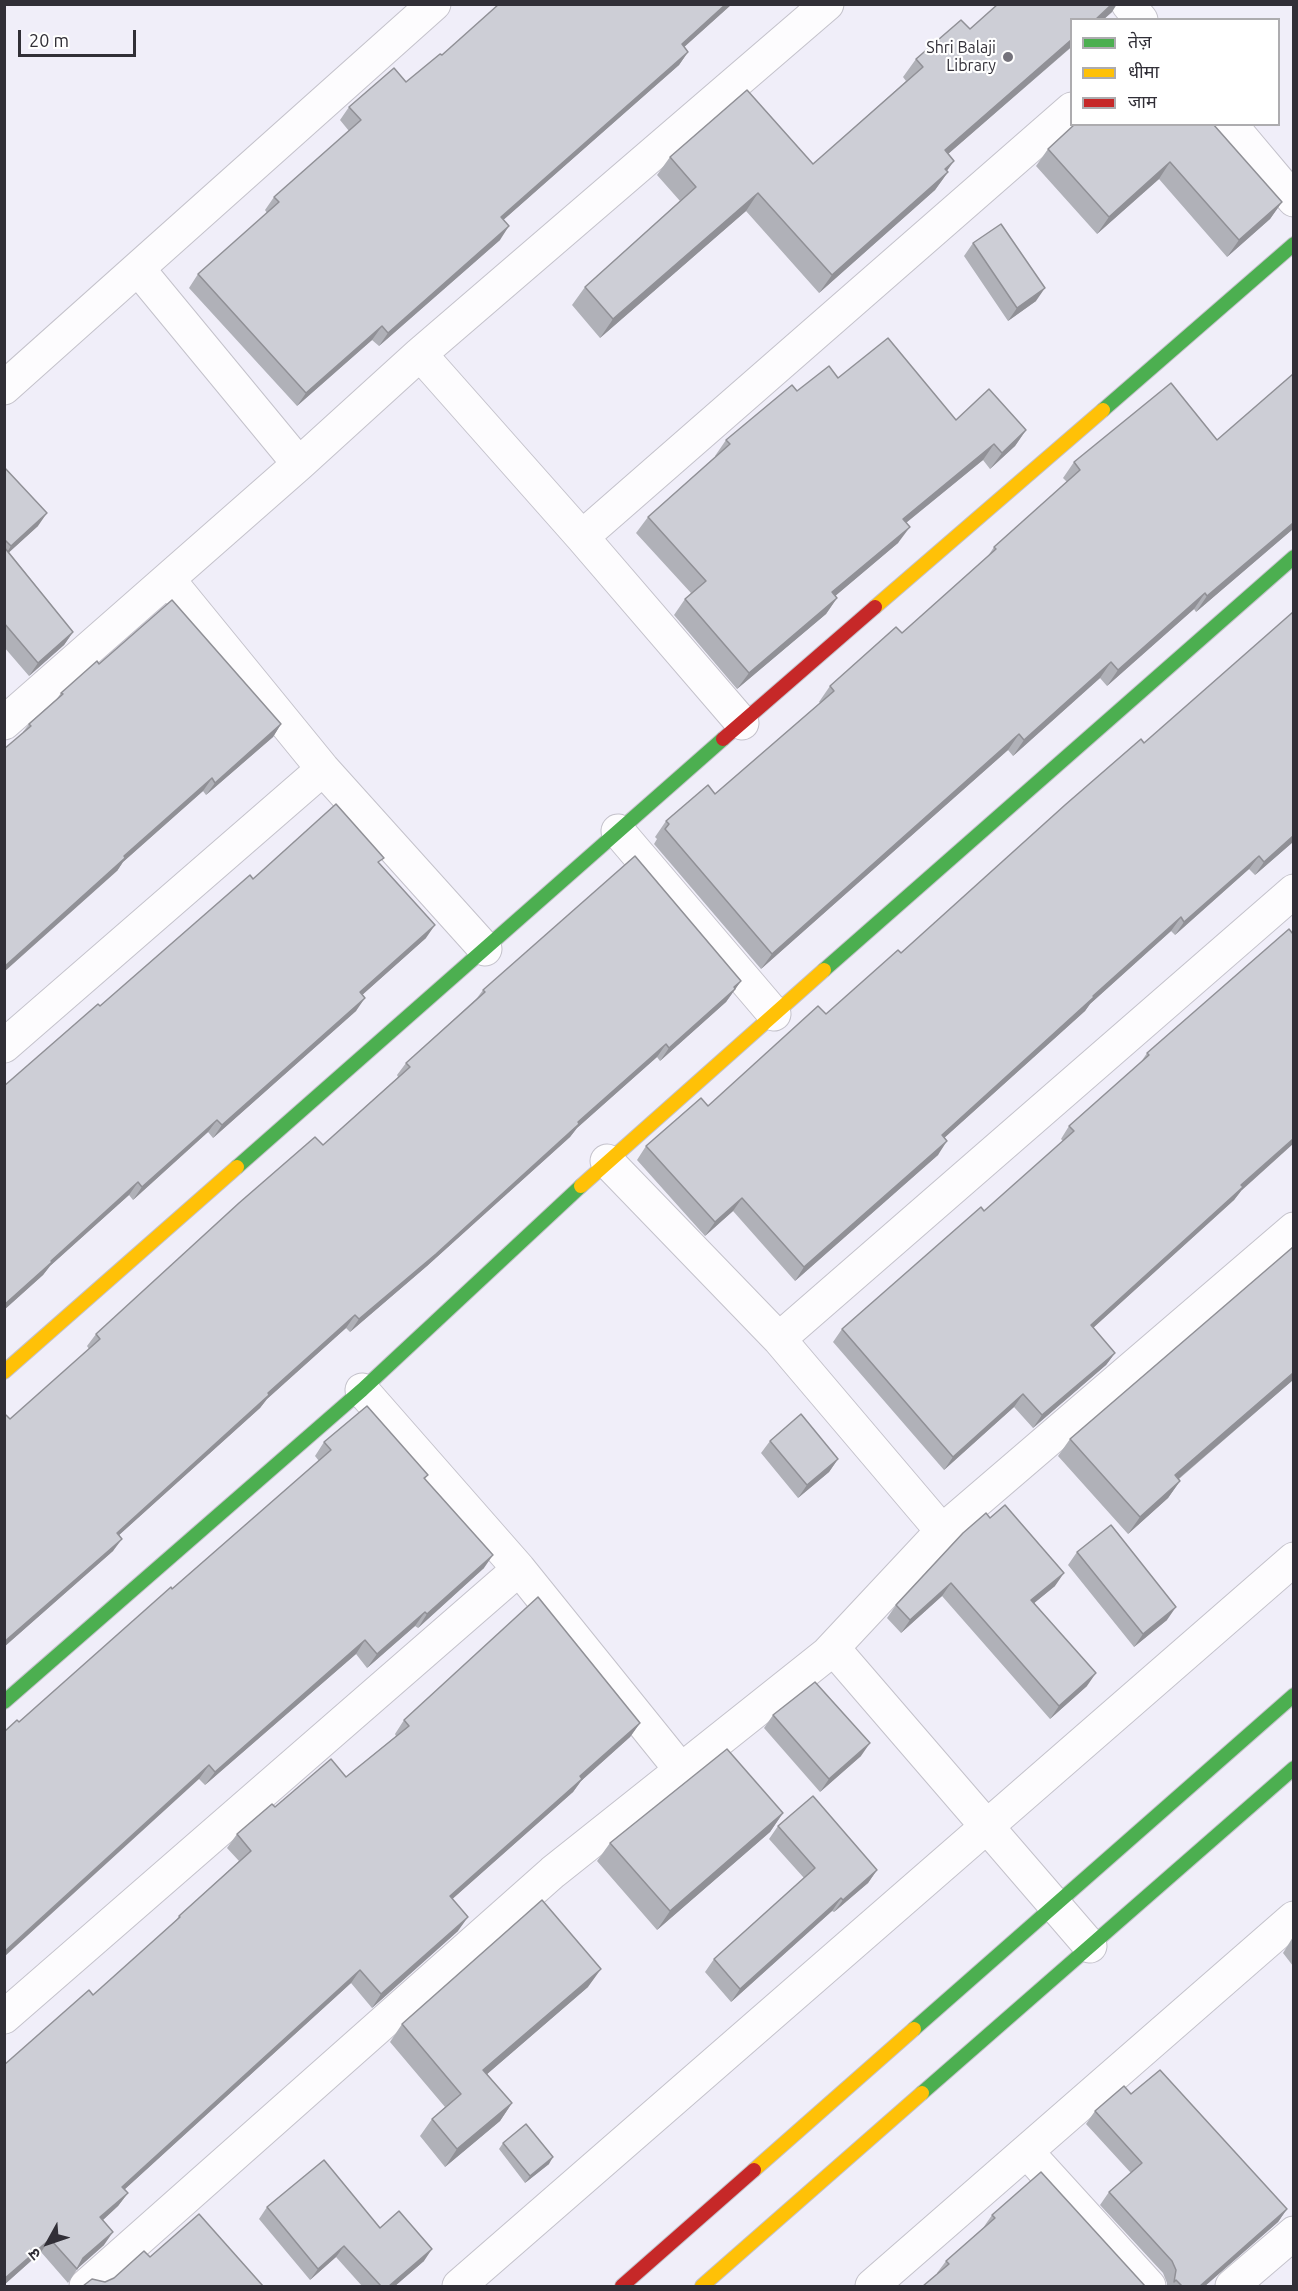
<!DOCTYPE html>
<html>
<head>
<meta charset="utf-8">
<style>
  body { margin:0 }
  #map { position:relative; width:1298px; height:2291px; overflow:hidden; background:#f0eef9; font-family:Ubuntu,"Noto Sans Devanagari",sans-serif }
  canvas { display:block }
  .frame { position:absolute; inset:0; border:6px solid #312f37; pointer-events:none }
  .legend { position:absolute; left:1070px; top:18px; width:210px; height:108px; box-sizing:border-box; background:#fff; border:2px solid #adacaf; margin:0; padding:8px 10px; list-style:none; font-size:18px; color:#312f37 }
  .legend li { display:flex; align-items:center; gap:12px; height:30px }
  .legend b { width:30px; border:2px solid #adacaf }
  .north { position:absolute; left:18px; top:2213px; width:60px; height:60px; -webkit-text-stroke:4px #fff; paint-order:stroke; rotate:230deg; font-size:16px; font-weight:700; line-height:24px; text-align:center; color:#312f37 }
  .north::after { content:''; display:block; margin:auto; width:21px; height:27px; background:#312f37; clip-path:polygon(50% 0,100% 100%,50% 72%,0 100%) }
  .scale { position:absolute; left:18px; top:30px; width:118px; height:27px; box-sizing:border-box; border:3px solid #312f37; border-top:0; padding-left:8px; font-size:18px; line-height:21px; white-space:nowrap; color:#312f37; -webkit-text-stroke:4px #fff; paint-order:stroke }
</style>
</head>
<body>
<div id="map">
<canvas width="1298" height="2291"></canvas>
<div class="frame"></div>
<ul class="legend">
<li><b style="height:8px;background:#4caf50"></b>तेज़</li>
<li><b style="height:8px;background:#ffc107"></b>धीमा</li>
<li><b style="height:8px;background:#c62828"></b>जाम</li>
</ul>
<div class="north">उ</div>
<div class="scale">20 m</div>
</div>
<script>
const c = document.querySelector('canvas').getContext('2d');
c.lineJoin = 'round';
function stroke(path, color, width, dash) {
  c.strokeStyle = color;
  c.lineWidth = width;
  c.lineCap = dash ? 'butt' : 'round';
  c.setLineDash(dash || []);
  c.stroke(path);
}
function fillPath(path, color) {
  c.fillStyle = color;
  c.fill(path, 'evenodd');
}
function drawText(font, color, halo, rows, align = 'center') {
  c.font = font + ' Ubuntu,sans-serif';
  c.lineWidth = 4.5;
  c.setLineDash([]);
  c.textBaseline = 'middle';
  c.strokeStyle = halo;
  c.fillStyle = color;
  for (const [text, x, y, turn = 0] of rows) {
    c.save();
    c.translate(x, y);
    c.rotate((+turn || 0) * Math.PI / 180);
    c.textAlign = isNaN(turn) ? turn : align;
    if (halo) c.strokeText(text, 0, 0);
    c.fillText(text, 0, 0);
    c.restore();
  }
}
const street = new Path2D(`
  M1128,4L1141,20
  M1230,124L1294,200
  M139,270L299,464
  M420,354L582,537L742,723
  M4,388L434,4
  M582,537L1072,109
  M168,579L323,769L485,949
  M4,723L299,464L420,354L827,4
  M618,831L774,1014
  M4,1046L323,769
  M607,1161L779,1339L942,1531
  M779,1339L1294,891
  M519,1569L681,1770
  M833,1648L1090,1946
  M4,2017L519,1569L362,1390
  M1027,2152L1149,2286
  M86,2286L553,1872L827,1654L942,1531L1294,1229
  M459,2286L1294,1559
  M872,2286L1294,1918
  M1232,2286L1294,2233`);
const fast = new Path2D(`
  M1103,410L1294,244
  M824,970L1294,557
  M237,1167L723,739
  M4,1702L362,1390L581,1186
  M914,2029L1294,1695
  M922,2093L1294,1768`);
const slow = new Path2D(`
  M875,607L1103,410
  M581,1186L824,970
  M4,1372L237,1167
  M754,2170L914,2029
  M702,2286L922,2093`);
const jam = new Path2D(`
  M723,739L875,607
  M622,2286L754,2170`);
const wall = new Path2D(`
  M732,4L684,47L688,52L679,65L503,220L500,240L379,346L372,340L297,406L189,288L198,274L267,213L265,210L274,197L349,131L340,120L349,107L406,82L442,55Z
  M1112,12L948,154L947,171L948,172L935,190L819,293L746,211L600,338L572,305L585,287L680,201L657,175L670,157L813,164L906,81L903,77L916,59L970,29Z
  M1075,124H1217L1215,127L1282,202L1270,219L1227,257L1159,179L1097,234L1036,166L1048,149Z
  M973,243L1036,301L1008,321L964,256Z
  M838,378L956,420L1026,430L1015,446L990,469L983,460L906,523L898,543L835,596L837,598L826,614L737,689L674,615L685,599L691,593L636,533L648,517L715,457V456L726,440L797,391Z
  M1217,440L1293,529L1196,612L1194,609L1107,686L1100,678L1013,756L1008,750L761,969L654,844L657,839L655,837L666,821L715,794L820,703L819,702L830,686L902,633L988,556L994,547L1067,482L1063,478L1074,462Z
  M4,467L38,526L9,552L73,632L64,645L29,676L4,647Z
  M99,664L281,724L273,737L206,795L203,791L123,862L117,871L23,732L29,724L56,700L61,693Z
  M1144,743L1293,842L1255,875L1249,869L1175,935L1171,931L1090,1004L1085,1011L944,1138L938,1155L795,1281L733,1211L705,1236L637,1160L646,1146L708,1106L826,1014L901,953Z
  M379,864L426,938L362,995L356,1011L213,1138L208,1132L133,1200L129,1195L50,1266L43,1275L4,1310V1086L253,879Z
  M741,981L726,1002L660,1061L657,1057L577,1128L570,1137L427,1266L350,1332L346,1328L267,1399L260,1408L119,1535L113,1551L4,1647V1417L10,1419L89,1349L87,1346L96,1334L323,1145L398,1077L397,1075L406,1063L477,998L483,990Z
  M1147,1053L1241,1191L1234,1200L1093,1328L1115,1353L1106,1365L1033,1428L1014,1407L944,1470L833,1342L842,1329L984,1211L1063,1141L1061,1139L1069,1126L1141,1062Z
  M1293,1380L1179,1479L1180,1481L1168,1498L1128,1534L1058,1456L1070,1439Z
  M770,1441L838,1459L829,1472L798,1498L761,1453Z
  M324,1442L428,1475L425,1479L484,1568L418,1628L415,1626L367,1668L356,1654L205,1785L199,1779L19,1722L319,1461L315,1456Z
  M963,1533L1055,1586L1034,1603L1087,1686L1050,1719L942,1596L901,1633L887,1618L896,1605Z
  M1077,1552L1167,1620L1134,1647L1068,1565Z
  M773,1715L861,1756L820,1792L764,1728Z
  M404,1720L640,1723L630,1737L581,1781L573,1792L452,1899L458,1931L372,2008L351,1983L125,2189L128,2193L118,2206L103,2220L104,2245L78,2268L68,2283L41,2252L4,2285V2065L93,1995L173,1924L179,1916L239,1861L227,1848L237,1834L275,1807L346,1777L396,1736L395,1734Z
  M783,1813L770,1832L657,1930L597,1861L610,1843Z
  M778,1826L877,1870L868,1883L834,1912L832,1911L731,2002L705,1972L714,1959L804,1878L769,1839Z
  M1293,1937V1966L1283,1953Z
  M588,1987L487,2074L512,2103L500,2121L445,2167L420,2136L432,2119L445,2107L390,2042L402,2024Z
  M1131,2094L1287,2209L1278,2222L1205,2286H1167V2283L1163,2273L1100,2205L1109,2192L1131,2173L1086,2124L1095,2111Z
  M503,2143L549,2164L525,2183L499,2149Z
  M267,2207L380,2228L424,2261L395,2286H362L336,2257L310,2280L259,2219Z
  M992,2215L1144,2286L937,2274V2273L946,2261L983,2228Z`);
const shadedWall = new Path2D(`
  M726,4H732L672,58L682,44Z
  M1112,4H1117L1112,12L1103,20H1095Z
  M1071,40V47L932,168L945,150Z
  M688,52L679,65L492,230L501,217Z
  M954,161L944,175L948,172L935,190L819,293L832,275Z
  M1170,162L1159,179L1097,234L1109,217Z
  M758,193L746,211L600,338L613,319Z
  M1282,202L1270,219L1227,257L1239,240Z
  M509,226L500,240L379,346L388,333Z
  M1045,288L1036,301L1008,321L1017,308Z
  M382,326L372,340L297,406L306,393Z
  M1026,430L1015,446L990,469L1002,453Z
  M994,444L983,460L891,535L903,519Z
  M47,513L38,526L4,557L11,546Z
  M1293,523V529L1196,612L1207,596Z
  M910,527L898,543L821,608L832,592Z
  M1205,593L1194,609L1107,686L1118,670Z
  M837,598L826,614L737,689L749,673Z
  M73,632L64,645L29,676L38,663Z
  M1111,662L1100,678L1013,756L1024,740Z
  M281,724L273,737L206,795L215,783Z
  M1019,734L1008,750L761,969L772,954Z
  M212,778L203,791L123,862L117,871L4,972V967L124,856Z
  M1293,836V842L1255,875L1264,862Z
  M1259,856L1249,869L1175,935L1184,922Z
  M1181,917L1171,931L1090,1004L1085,1011L932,1149L942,1135L1093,996Z
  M435,925L426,938L351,1005L360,992Z
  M741,981L726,1002L660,1061L669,1048Z
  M365,998L356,1011L213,1138L222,1125Z
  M666,1044L657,1057L577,1128L570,1137L427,1266L350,1332L359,1319L578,1122Z
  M217,1120L208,1132L133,1200L142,1187Z
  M1293,1139V1144L1241,1191L1234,1200L1082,1338L1091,1325L1241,1185Z
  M947,1141L938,1155L795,1281L804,1267Z
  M138,1182L129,1195L50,1266L43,1275L4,1310V1305L51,1261Z
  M742,1198L733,1211L705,1236L715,1222Z
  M355,1315L346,1328L267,1399L260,1408L108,1545L117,1533L268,1393Z
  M1115,1353L1106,1365L1033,1428L1042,1415Z
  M1293,1373V1380L1163,1492L1175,1475Z
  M1023,1394L1014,1407L944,1470L953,1457Z
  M838,1459L829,1472L798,1498L807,1485Z
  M1180,1481L1168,1498L1128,1534L1140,1517Z
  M122,1539L113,1551L4,1647V1642Z
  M493,1555L484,1568L418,1628L427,1614Z
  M1064,1573L1055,1586L1022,1613L1031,1600Z
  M951,1583L942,1596L901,1633L910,1620Z
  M1176,1607L1167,1620L1134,1647L1143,1634Z
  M425,1612L415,1626L367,1668L377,1654Z
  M365,1640L356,1654L205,1785L215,1772Z
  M1096,1673L1087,1686L1050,1719L1059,1706Z
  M640,1723L630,1737L581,1781L573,1792L440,1910L450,1896L580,1776Z
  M870,1743L861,1756L820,1792L829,1779Z
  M209,1765L199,1779L4,1957V1952Z
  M783,1813L770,1832L657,1930L670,1911Z
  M877,1870L868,1883L834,1912L843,1900Z
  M841,1898L832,1911L731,2002L740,1989Z
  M468,1917L458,1931L372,2008L381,1994Z
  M601,1969L588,1987L471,2088L483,2070Z
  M360,1970L351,1983L113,2200L122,2187Z
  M512,2103L500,2121L445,2167L457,2149Z
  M553,2157L549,2164L525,2183L530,2176Z
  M128,2193L118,2206L91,2231L100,2217Z
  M1287,2209L1278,2222L1205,2286H1200Z
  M113,2232L104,2245L77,2269L83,2258Z
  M50,2239L41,2252L4,2285V2279Z
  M344,2246L336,2257L310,2280L318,2269Z
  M432,2249L424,2261L395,2286H389Z`);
const building = new Path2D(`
  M499,4H726L682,44L688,52L501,217L509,226L388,333L382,326L306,393L198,274L279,202L274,197L361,120L349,107L394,68L406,82L440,54L442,55Z
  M998,4H1112L1095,20H1071V40L945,150L954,161L945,169L948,172L832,275L758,193L613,319L585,287L696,187L670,157L747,90L813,164L923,67L916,59L961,20L970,29Z
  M1075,124H1213L1282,202L1239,240L1170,162L1109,217L1048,149Z
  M1001,224L1045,288L1017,308L973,243Z
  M888,338L956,420L989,389L1026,430L1002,453L994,444L903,519L910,527L832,592L837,598L749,673L685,599L706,581L648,517L730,444L726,440L792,385L797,391L829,366L838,378Z
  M1293,374V523L1207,596L1205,593L1118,670L1111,662L1024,740L1019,734L772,954L665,829L669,824L666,821L708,785L715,794L834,691L830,686L896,627L902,633L996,549L994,547L1080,470L1074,462L1171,383L1217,440Z
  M4,467L47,513L11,546L4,539Z
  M4,547L73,632L38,663L4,623Z
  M172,600L281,724L215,783L212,778L124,856L125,858L4,967V749L31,726L29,724L63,694L61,693L97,661L99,664Z
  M1293,612V836L1264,862L1259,856L1184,922L1181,917L1093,996L1094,997L942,1135L947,1141L804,1267L742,1198L715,1222L646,1146L701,1098L708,1106L818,1006L826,1014L898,950L901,953L1065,805L1141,739L1144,743Z
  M336,804L384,858L378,862L435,925L360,992L365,998L222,1125L217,1120L142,1187L138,1182L51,1261L52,1262L4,1305V1086L98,1004L100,1006L250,875L253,879Z
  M635,856L741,981L734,987L735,989L669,1048L666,1044L578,1122L579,1124L436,1254L359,1319L355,1315L268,1393L269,1395L117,1533L122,1539L4,1642V1417L6,1415L10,1419L100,1339L96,1334L239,1203L315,1137L323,1145L410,1067L406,1063L485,992L483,990Z
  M1289,929L1293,934V1139L1241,1185L1243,1187L1091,1325L1115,1353L1042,1415L1023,1394L953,1457L842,1329L981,1207L984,1211L1074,1131L1069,1126L1149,1055L1147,1053Z
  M1293,1247V1373L1175,1475L1180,1481L1140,1517L1070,1439Z
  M367,1406L428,1475L424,1478L493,1555L427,1614L425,1612L377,1654L365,1640L215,1772L209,1765L4,1952V1732L17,1720L19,1722L171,1587L172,1589L331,1450L324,1442Z
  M801,1414L838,1459L807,1485L770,1441Z
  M1005,1505L1064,1573L1031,1600L1096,1673L1059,1706L951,1583L910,1620L896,1605L963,1533L986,1513L990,1518Z
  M1111,1525L1176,1607L1143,1634L1077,1552Z
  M538,1597L640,1723L580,1776L582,1779L450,1896L468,1917L381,1994L360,1970L122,2187L128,2193L100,2217L113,2232L83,2258L77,2269L50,2239L4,2279V2065L89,1990L93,1995L180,1917L179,1916L251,1851L237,1834L272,1804L275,1807L331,1759L346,1777L409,1726L404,1720Z
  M815,1682L870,1743L829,1779L773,1715Z
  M727,1749L783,1813L670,1911L610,1843Z
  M813,1796L877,1870L843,1900L841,1898L740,1989L714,1959L815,1868L778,1826Z
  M542,1900L601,1969L483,2070L512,2103L457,2149L432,2119L461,2094L402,2024Z
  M1160,2070L1287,2209L1200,2286H1182L1176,2280L1174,2282L1176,2270L1172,2261L1109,2192L1142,2163L1095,2111L1124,2086L1131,2094Z
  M526,2124L553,2157L530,2176L503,2143Z
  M324,2160L380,2228L399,2211L432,2249L389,2286H381L344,2246L318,2269L267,2207Z
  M1041,2172L1145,2286H923L949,2264L946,2261L995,2218L992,2215Z
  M199,2214L263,2286H83L92,2279L105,2282L114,2278L144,2251L150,2257Z`);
const markers = [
  [1008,57,6,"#74727b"]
];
const poiNames = [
  ["Shri Balaji",996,48],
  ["Library",996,66]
];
stroke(street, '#c4c2cb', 35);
stroke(fast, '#c4c2cb', 16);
stroke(slow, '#c4c2cb', 16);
stroke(jam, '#c4c2cb', 16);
stroke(street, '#fdfcfe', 33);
stroke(fast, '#4caf50', 14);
stroke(slow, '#ffc107', 14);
stroke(jam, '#c62828', 14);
fillPath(wall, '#b0b1b8');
fillPath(shadedWall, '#909096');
fillPath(building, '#cdced6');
stroke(building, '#909096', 1.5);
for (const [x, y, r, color] of markers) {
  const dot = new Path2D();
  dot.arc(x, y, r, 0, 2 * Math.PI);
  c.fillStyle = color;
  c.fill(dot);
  stroke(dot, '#fff', 2);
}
drawText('16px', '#312f37', '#fff', poiNames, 'right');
</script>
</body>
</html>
